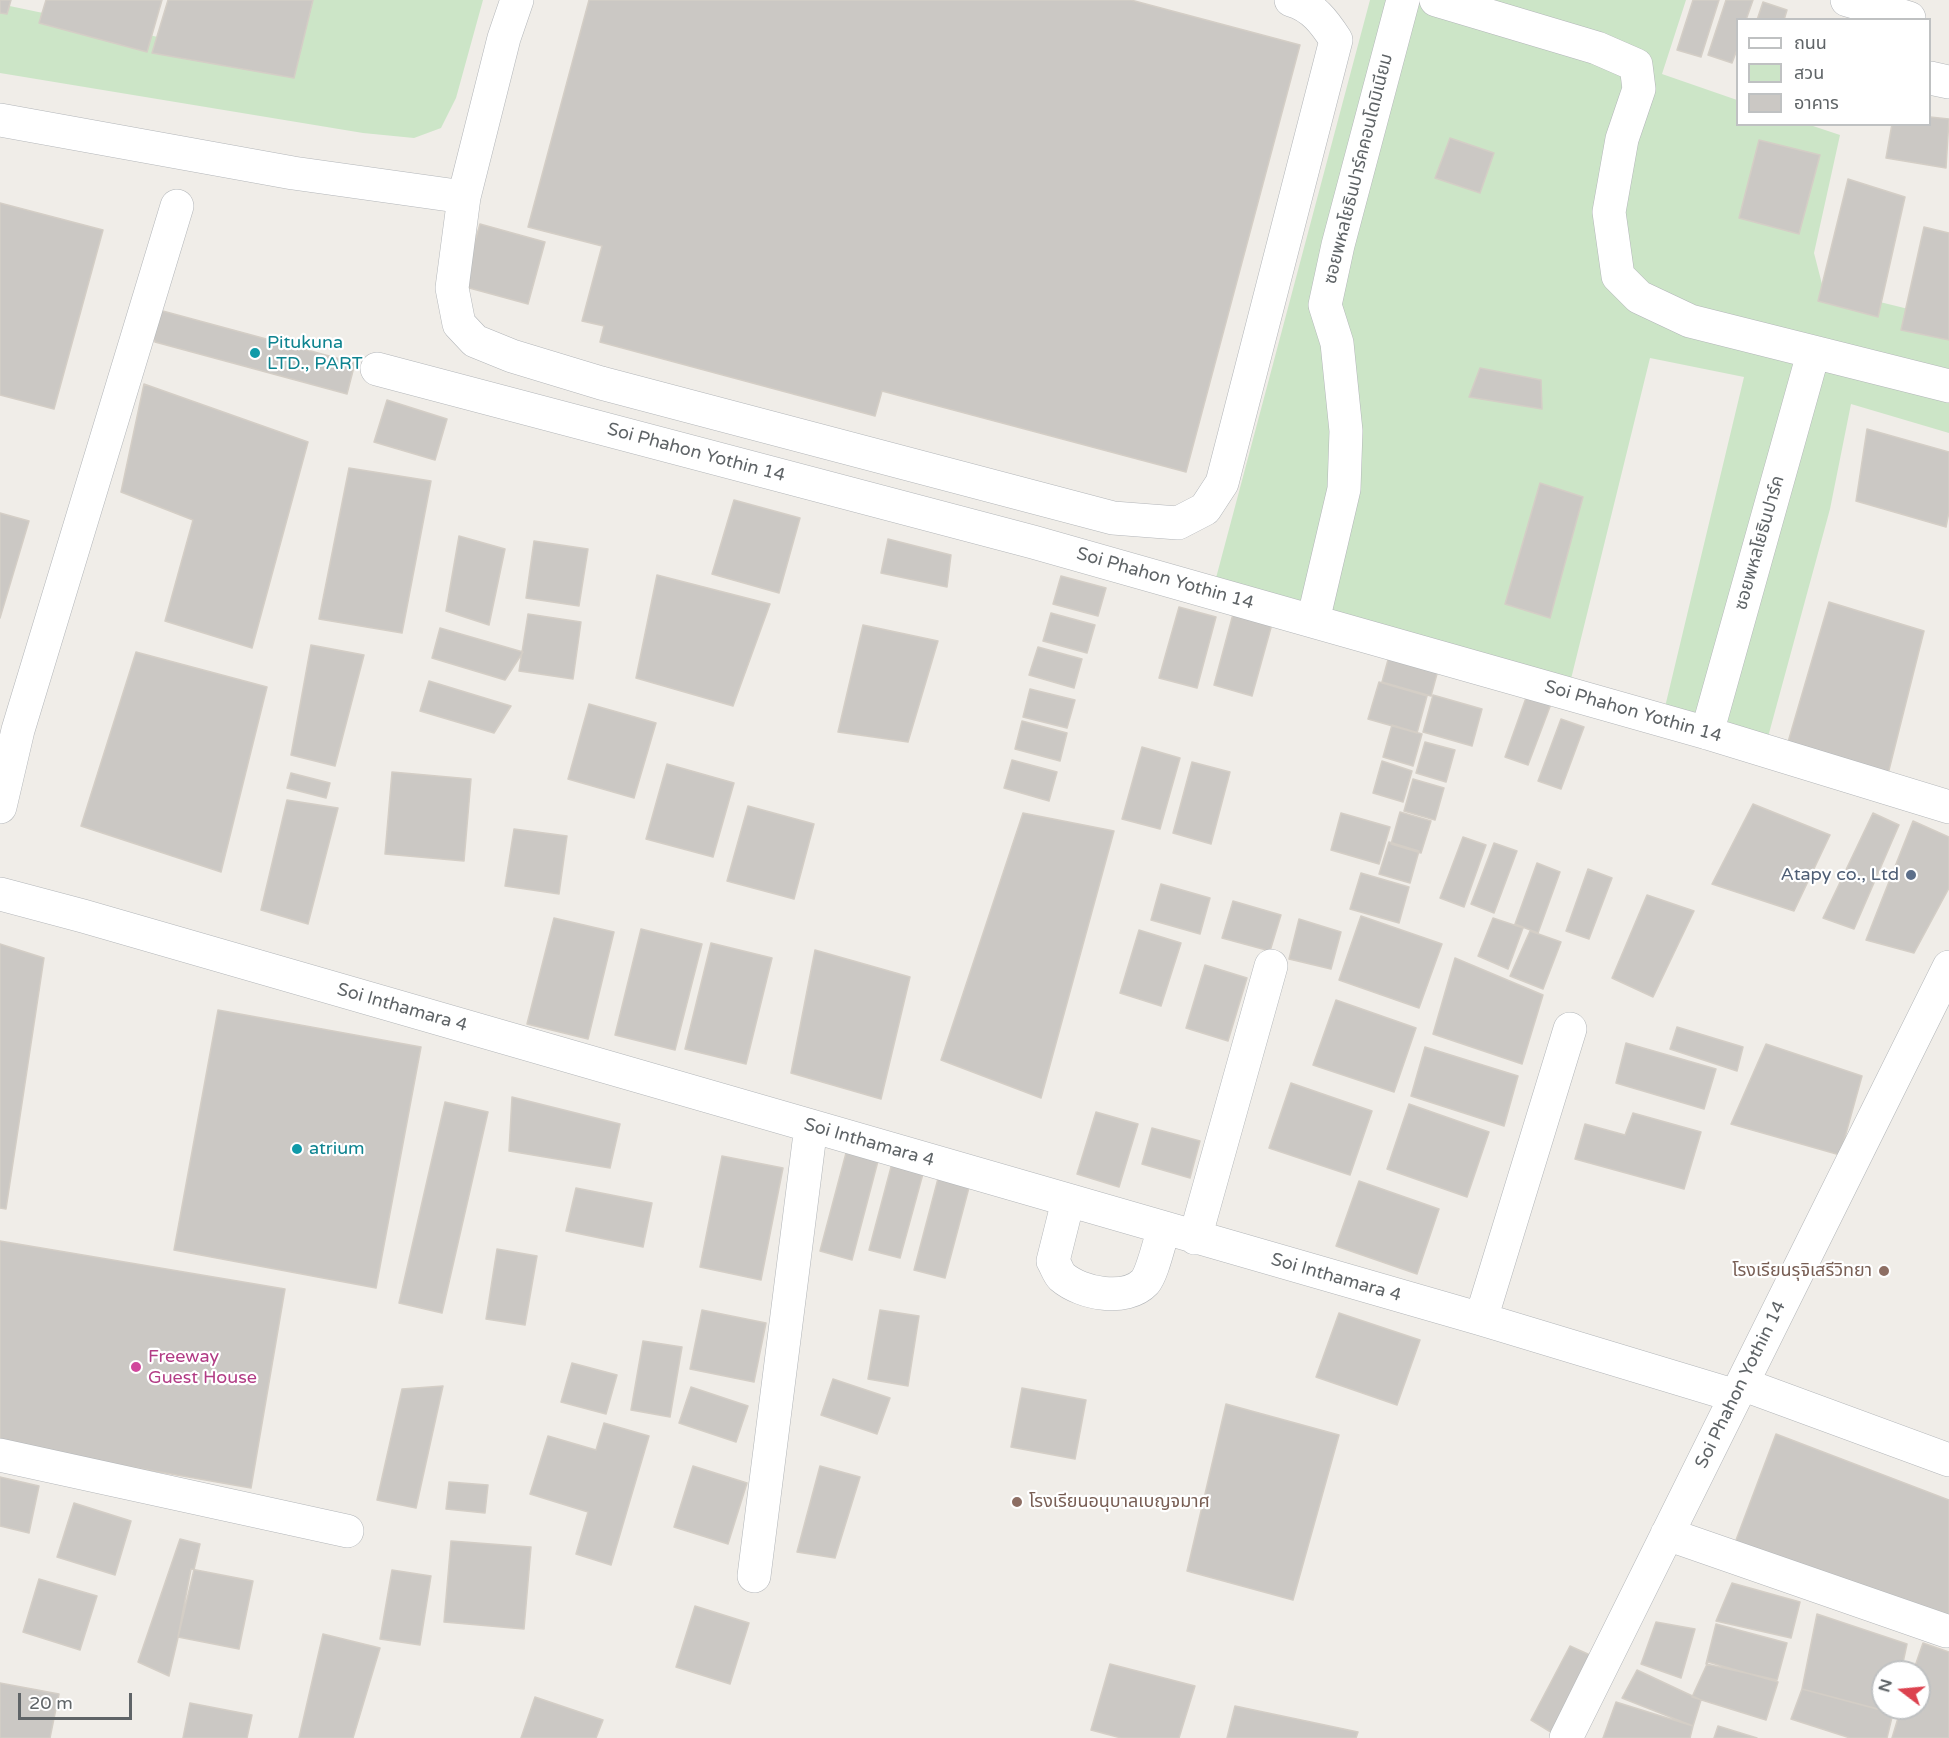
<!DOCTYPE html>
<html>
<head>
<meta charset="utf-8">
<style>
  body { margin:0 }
  #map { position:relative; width:1949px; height:1738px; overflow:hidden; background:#f0ede8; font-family:"Varela Round","Noto Sans Thai",sans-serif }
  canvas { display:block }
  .legend { position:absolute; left:1736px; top:18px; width:195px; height:108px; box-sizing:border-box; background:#fff; border:2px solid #bfc1c2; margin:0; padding:8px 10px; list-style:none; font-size:18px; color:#5f6467 }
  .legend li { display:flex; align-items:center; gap:12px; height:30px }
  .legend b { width:30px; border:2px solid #bfc1c2 }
  .north { position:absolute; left:1871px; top:1660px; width:60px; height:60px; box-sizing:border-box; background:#fff; border:2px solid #bfc1c2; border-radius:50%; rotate:286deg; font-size:16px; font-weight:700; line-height:24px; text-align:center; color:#5f6467 }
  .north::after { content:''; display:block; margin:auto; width:21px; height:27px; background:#dc424f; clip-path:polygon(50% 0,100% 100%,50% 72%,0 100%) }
  .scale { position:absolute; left:18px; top:1693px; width:114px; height:27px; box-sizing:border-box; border:3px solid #5f6467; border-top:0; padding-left:8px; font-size:18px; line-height:21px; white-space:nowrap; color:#5f6467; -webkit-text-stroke:4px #fff; paint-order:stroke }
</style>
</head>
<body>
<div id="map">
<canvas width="1949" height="1738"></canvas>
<ul class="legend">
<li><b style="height:8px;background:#fff"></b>ถนน</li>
<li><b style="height:16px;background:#cce5c7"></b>สวน</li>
<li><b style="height:16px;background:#cbc8c4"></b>อาคาร</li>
</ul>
<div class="north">N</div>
<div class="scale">20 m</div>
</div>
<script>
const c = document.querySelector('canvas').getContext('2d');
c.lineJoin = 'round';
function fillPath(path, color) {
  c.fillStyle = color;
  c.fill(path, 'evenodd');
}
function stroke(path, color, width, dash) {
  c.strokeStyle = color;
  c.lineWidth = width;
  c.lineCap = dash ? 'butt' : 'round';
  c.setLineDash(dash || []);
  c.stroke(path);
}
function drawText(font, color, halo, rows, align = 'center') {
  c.font = font + ' "Varela Round","Noto Sans Thai",sans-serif';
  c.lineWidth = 4.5;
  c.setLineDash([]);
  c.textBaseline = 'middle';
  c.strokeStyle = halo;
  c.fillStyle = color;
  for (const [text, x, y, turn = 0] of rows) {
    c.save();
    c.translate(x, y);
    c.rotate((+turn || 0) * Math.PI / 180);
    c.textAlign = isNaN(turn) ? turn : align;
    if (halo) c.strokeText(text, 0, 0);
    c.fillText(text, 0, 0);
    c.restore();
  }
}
const green = new Path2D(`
  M313,0H483L456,98L441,128L414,138L363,133L0,73V4L297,66Z
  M1370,0H1686L1662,74L1737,100L1738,124L1810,125L1840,135L1814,253L1823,288L1949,319V433L1851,404L1830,509L1768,737L1665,707L1744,377L1650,358L1571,679L1216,578Z`);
const building = new Path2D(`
  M0,0H11L7,14L0,13Z
  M46,0H162L147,52L39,23Z
  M168,0H313L294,78L152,53Z
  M589,0H1131L1300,45L1186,472L882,391L875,416L600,342L604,326L582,321L602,246L528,227Z
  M1693,0H1719L1701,57L1677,50Z
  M1726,0H1753L1746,20H1738V47L1732,63L1708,55Z
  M1763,2L1787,10L1784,20H1757Z
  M1930,117L1949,119L1946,168L1886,158L1892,124H1930Z
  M1450,138L1494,153L1480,193L1435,178Z
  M1759,140L1820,155L1799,234L1739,218Z
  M1848,179L1905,197L1878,317L1818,301Z
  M0,203L103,230L54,409L0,395Z
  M480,224L545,242L528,304L462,286Z
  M1924,227L1949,233V340L1901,330Z
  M148,307L355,363L347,394L155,342Z
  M1480,368L1541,380L1542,409L1469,397Z
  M144,384L308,442L252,648L165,621L193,520L121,492Z
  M387,400L447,419L435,460L374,442Z
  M1867,429L1949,452V512L1946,527L1856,501Z
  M349,468L431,481L402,633L319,619Z
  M1540,483L1583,497L1550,618L1505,604Z
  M734,500L800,518L779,593L712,574Z
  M0,513L29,521L0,618Z
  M459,536L505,549L489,625L446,611Z
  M888,539L951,555L947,587L881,573Z
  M534,541L588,549L579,606L526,598Z
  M657,575L770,604L733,706L636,678Z
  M1061,576L1106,588L1098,616L1053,604Z
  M1829,602L1924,631L1888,774L1786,749Z
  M1179,607L1216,617L1197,688L1159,678Z
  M1051,613L1095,625L1087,653L1043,641Z
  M528,614L581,622L573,679L519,671Z
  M1233,614L1272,624L1252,696L1214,685Z
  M863,625L938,641L908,742L838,732Z
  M440,628L523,652L505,680L432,658Z
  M311,645L364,655L335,766L291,755Z
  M1392,645L1441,659L1431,696L1382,682Z
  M1038,647L1082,659L1074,688L1029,675Z
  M136,652L267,687L221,872L81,826Z
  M429,681L511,706L494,733L420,711Z
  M1379,682L1427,696L1417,733L1368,719Z
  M1030,689L1075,700L1067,728L1023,717Z
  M1433,695L1482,709L1472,746L1423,732Z
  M1527,695L1551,704L1528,765L1505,757Z
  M589,704L656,723L634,798L568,779Z
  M1561,719L1584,727L1561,789L1538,781Z
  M1022,721L1067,733L1060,761L1015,749Z
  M1392,725L1422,734L1413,766L1383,757Z
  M1425,742L1455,750L1446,782L1416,773Z
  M1142,747L1180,758L1160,829L1122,819Z
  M1012,760L1057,772L1049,801L1004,788Z
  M1382,761L1412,771L1403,802L1373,793Z
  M1192,762L1230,772L1211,844L1173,833Z
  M667,764L734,783L713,857L646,839Z
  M392,772L471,779L464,861L385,854Z
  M291,773L330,783L326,798L287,788Z
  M1413,779L1444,788L1435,820L1404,811Z
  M287,800L338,808L308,924L261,910Z
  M1753,804L1830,835L1794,911L1712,884Z
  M748,806L814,824L794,899L727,881Z
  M1400,812L1431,821L1421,853L1391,844Z
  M1023,813L1114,831L1041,1098L941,1060Z
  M1341,813L1390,827L1379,864L1331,850Z
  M1873,813L1899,825L1854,929L1823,918Z
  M1913,821L1949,837V888L1914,953L1866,940Z
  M514,829L567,836L559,894L505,886Z
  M1463,837L1486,845L1464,907L1440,898Z
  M1389,842L1419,851L1410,883L1379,874Z
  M1494,843L1517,851L1494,913L1471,904Z
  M1537,863L1560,872L1538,933L1515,924Z
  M1588,869L1612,878L1589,939L1566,931Z
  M1361,873L1409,887L1399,923L1350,909Z
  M1161,884L1210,898L1200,934L1151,920Z
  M1647,895L1694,911L1653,997L1612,978Z
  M1233,901L1281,915L1270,951L1222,938Z
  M1361,916L1442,944L1419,1008L1339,980Z
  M554,918L614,932L588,1039L527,1024Z
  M1493,918L1523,928L1508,969L1478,956Z
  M1299,919L1341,932L1331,969L1289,959Z
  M641,929L702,944L675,1050L615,1035Z
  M1139,930L1181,943L1161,1006L1120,993Z
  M1530,931L1561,942L1543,989L1510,976Z
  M711,943L772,958L746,1064L685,1049Z
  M0,944L44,958L6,1209L0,1208Z
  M815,950L910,977L881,1099L791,1073Z
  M1455,958L1543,995L1522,1064L1433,1034Z
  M1205,965L1247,978L1228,1041L1186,1028Z
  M1336,1000L1416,1028L1394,1092L1313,1065Z
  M218,1010L421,1047L376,1288L174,1250Z
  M1677,1027L1743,1047L1737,1071L1670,1049Z
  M1626,1043L1716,1069L1704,1109L1616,1083Z
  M1766,1044L1862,1076L1840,1155L1731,1124Z
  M1425,1047L1518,1076L1504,1126L1411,1096Z
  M1291,1083L1372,1111L1350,1175L1269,1148Z
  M512,1097L620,1124L610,1168L509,1151Z
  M445,1102L488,1112L442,1313L399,1303Z
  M1409,1104L1489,1132L1467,1197L1387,1169Z
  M1096,1112L1138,1124L1119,1187L1077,1174Z
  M1633,1113L1701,1132L1684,1189L1575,1159L1585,1124L1625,1135Z
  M1152,1128L1200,1141L1190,1178L1142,1164Z
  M895,1152L927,1159L900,1258L869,1250Z
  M846,1153L878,1161L852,1260L820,1251Z
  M722,1156L783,1168L761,1280L700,1267Z
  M940,1171L971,1180L945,1278L914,1270Z
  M1359,1181L1439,1209L1417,1274L1336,1246Z
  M576,1188L652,1203L643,1247L566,1231Z
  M0,1241L285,1289L251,1488L0,1444Z
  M497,1249L537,1256L525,1325L486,1319Z
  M702,1310L766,1323L754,1382L690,1369Z
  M880,1310L919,1316L908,1386L868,1379Z
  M1339,1313L1420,1340L1397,1405L1316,1377Z
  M643,1341L682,1347L670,1417L631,1410Z
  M572,1363L617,1375L606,1414L561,1402Z
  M833,1379L890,1398L877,1434L821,1415Z
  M443,1386L416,1508L377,1500L402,1389Z
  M691,1387L748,1406L736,1442L679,1423Z
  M1022,1388L1086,1400L1075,1459L1011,1447Z
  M1226,1404L1339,1435L1293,1600L1187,1571Z
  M604,1423L649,1436L611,1565L576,1554L588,1512L530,1494L548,1436L596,1450Z
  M1776,1434L1949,1500V1628L1730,1556Z
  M693,1466L747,1483L728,1544L674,1527Z
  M820,1466L860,1477L835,1558L797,1552Z
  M0,1477L39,1486L29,1533L0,1526Z
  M449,1482L488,1485L485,1513L446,1509Z
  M74,1503L131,1521L115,1575L57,1557Z
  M180,1539L200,1544L169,1676L138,1662Z
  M451,1541L531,1547L524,1629L444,1622Z
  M191,1569L253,1581L239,1649L178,1637Z
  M392,1570L431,1576L420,1645L380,1639Z
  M39,1579L97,1596L80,1650L23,1632Z
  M1732,1583L1800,1602L1791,1638L1716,1621Z
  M695,1606L749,1623L730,1684L676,1667Z
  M1817,1614L1907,1644L1901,1672H1883V1708H1893L1892,1713L1802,1689Z
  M1656,1622L1695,1629L1681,1678L1641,1664Z
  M1716,1624L1787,1643L1777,1680L1706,1664Z
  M323,1634L380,1648L353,1738H299Z
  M1923,1643L1949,1652V1738H1892L1901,1708H1919V1672H1913Z
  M1570,1646L1590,1655L1554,1734L1531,1720Z
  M1708,1662L1778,1682L1766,1720L1692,1697Z
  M1110,1664L1195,1686L1179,1738H1121L1091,1730Z
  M1637,1670L1701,1700L1693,1726L1622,1698Z
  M0,1683L59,1694L50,1738H0Z
  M1802,1689L1893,1713L1887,1738H1850L1791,1719Z
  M535,1697L603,1720L596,1738H521Z
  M1616,1702L1693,1726L1690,1738H1603Z
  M190,1703L252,1715L247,1738H183Z
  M1235,1706L1358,1732L1356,1738H1227Z
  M1718,1726L1757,1738H1714Z`);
const minor = new Path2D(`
  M517,0L504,38L464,197L452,288L459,324L475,341L512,356L601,383L1113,518L1178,523L1205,509L1222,483L1336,40C1325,23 1313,6 1291,0
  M1436,0L1597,48L1636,65L1639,89L1622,139L1609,212L1618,276L1639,297L1690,321L1949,386
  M1847,0L1909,18
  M1930,78L1949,82
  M0,120L293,173L464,197
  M377,369L1033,542L1707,733L1949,807
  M1313,621L1344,489L1346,431L1337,343L1325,305L1338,245L1403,0
  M1707,733L1813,354
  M0,807L18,730L177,206
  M0,894L83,916L1481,1319L1736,1396
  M1068,1201L1053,1261C1056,1266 1058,1273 1062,1277C1082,1294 1126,1302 1145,1282C1153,1272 1159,1242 1164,1229
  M1195,1238L1271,966
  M1481,1319L1570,1029
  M1742,1384L1949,1460
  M0,1455L347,1531
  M1667,1534L1946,1631
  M754,1576L811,1126
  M1566,1738L1949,967`);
const markers = [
  [255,353,6,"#0f9aa8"],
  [1911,875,6,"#5c6f8a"],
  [297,1149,6,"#0f9aa8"],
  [1884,1271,6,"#8d6e63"],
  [136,1367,6,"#d1479c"],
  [1017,1502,6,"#8d6e63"]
];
const streetNames = [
  ["ซอยพหลโยธินปาร์คคอนโดมิเนียม",1359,169,-76],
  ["Soi Phahon Yothin 14",696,453,15],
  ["ซอยพหลโยธินปาร์ค",1760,543,-74],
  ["Soi Phahon Yothin 14",1165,579,16],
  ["Soi Phahon Yothin 14",1633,712,16],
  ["Soi Inthamara 4",402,1008,16],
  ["Soi Inthamara 4",869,1143,16],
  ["Soi Inthamara 4",1336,1278,16],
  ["Soi Phahon Yothin 14",1741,1385,-64]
];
const cultureNames = [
  ["Pitukuna",267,343],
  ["LTD., PART",267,364],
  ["atrium",309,1149]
];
const serviceNames = [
  ["Atapy co., Ltd",1899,875]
];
const educationNames = [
  ["โรงเรียนรุจิเสรีวิทยา",1872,1271],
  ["โรงเรียนอนุบาลเบญจมาศ",1029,1502,"left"]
];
const hotelNames = [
  ["Freeway",148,1357],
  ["Guest House",148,1378]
];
fillPath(green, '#cce5c7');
fillPath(building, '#cbc8c4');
stroke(building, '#d4cec6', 1.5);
stroke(minor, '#b3b6b9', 34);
stroke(minor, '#fff', 33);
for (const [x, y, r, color] of markers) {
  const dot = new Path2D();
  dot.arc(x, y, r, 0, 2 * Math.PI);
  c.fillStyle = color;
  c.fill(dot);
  stroke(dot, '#fff', 2);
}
drawText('18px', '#5f6467', '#fff', streetNames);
drawText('18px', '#0d838f', '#fff', cultureNames, 'left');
drawText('18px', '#4e5e75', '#fff', serviceNames, 'right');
drawText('18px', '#785e54', '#fff', educationNames, 'right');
drawText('18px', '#b23c85', '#fff', hotelNames, 'left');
</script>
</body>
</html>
